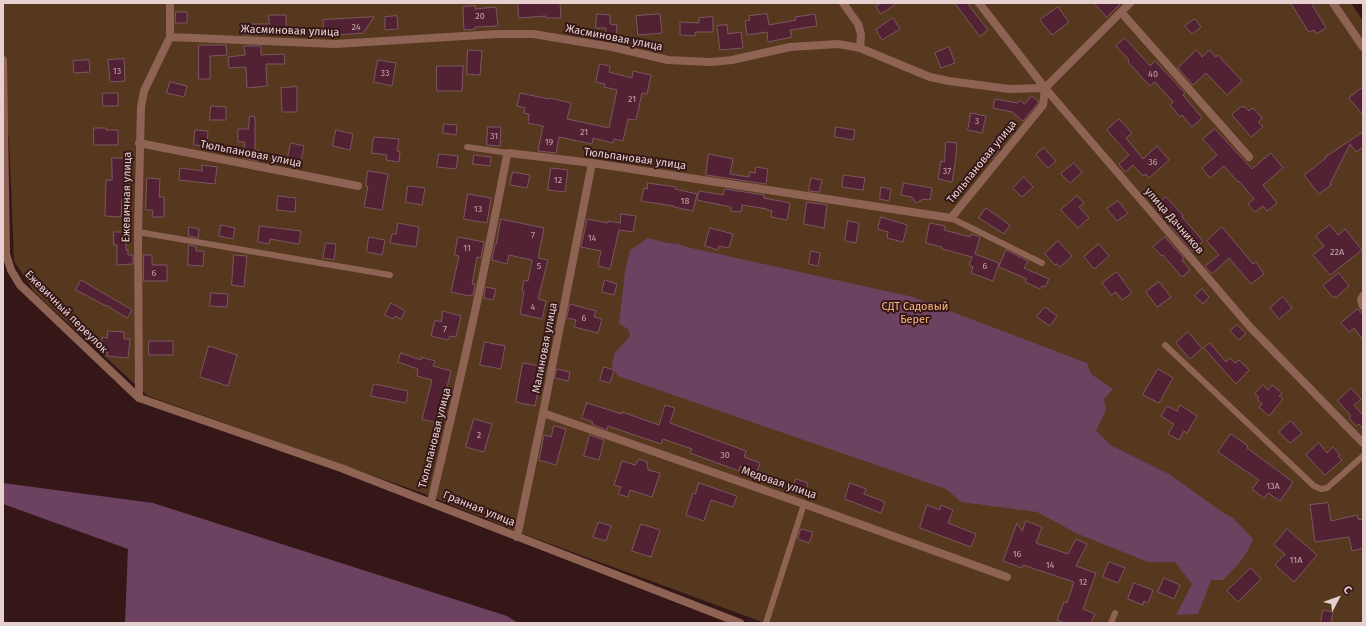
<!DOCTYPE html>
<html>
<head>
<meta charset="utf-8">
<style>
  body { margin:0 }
  #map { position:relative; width:1366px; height:626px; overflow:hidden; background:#361718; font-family:"Fira Sans",sans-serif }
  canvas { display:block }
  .frame { position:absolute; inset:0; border:4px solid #e7d1d0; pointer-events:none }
  .north { position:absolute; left:1318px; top:578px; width:40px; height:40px; -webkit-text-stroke:3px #361718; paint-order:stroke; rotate:49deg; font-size:11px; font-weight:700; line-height:16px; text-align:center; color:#e7d1d0 }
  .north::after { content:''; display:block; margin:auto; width:14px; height:18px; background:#e7d1d0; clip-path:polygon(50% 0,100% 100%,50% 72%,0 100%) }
</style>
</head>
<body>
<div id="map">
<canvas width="1366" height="626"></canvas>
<div class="frame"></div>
<div class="north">С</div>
</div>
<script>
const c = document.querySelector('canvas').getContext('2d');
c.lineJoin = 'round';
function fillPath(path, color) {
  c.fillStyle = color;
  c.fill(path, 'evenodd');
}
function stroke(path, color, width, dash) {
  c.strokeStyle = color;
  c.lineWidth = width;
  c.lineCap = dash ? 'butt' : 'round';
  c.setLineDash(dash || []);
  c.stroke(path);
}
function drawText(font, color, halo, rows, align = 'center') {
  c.font = font + ' "Fira Sans",sans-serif';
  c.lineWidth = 4;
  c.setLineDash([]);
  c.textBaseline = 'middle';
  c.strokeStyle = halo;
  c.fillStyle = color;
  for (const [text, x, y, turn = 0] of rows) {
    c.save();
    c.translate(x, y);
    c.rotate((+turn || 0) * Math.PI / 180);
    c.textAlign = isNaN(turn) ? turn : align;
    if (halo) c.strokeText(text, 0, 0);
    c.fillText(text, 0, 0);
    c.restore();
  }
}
const green = new Path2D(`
  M3,3H1351L1363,21V623H765L526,535L422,493L148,396L34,292L14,261L9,136L3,135Z`);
const water = new Path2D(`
  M648,238L667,243L679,244L687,247L913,297L1087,363L1091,374L1113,389L1104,399L1106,410L1096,431L1112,446L1169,474L1222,512L1233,518L1253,539C1247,556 1236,567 1223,580H1211L1198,614L1176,615L1192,584L1175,562H1148L1078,534L1037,512L961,502L946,489L618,376L612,367L614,354L630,336L628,329L619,324L625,272L630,250Z
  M3,483L153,503L507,616L518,623H125L128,549L3,504Z`);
const building = new Path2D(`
  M518,3H560L561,18H546V16L519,18Z
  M881,3H897L881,14L876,7Z
  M955,3H967L988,30L980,36Z
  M1094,3H1121L1107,17Z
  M1291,3H1311L1326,28L1316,34L1314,30L1309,32Z
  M475,6V9L496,7L498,26L475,27V29L464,30L463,7Z
  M1058,7L1069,22L1052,35L1040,20Z
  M176,12H187V23H176Z
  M597,14L610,15V24L617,25L616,38H605L606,28H596Z
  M660,14L662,33L638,35L636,16Z
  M767,14L769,25L796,20L795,17L815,14L817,26L790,30L792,37L768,42L767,32L747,35L745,21L750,20L749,16Z
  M269,15H286V34L244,35L243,24H269Z
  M397,16L398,29L385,30V17Z
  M374,17L363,33L324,36L323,20Z
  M713,17V32H695V36L680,35V22L699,23V18Z
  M893,18L900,29L882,40L876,30Z
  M1195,19L1201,27L1192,34L1185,26Z
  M727,25L728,34L741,32L743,48L720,50L717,26Z
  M1125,38L1150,66L1155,61L1185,93L1183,95L1202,118L1192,127L1182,115L1180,117L1170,105L1173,102L1155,82L1150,86L1128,62L1129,60L1116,46Z
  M199,45H226L227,55L210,56V79H199Z
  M244,46H261V55L284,54L285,64H266L267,86L247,88L246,67L229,68L228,57L245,55Z
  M949,47L955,63L941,68L935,53Z
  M468,50L482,51L480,75L467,74Z
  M1197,50L1202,57L1209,50L1216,57L1218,55L1242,81L1227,95L1206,73L1193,85L1178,68Z
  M124,59L125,81L110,82L108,60Z
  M89,60L90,72L74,73L73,61Z
  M378,60L396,63L392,86L374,82Z
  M600,64L610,66L609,72L632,78L633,71L651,75L647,94L642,93L636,120L628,119L623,141L614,139L613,143L593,138L592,144L559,137L556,153L538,151L543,126L528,123L529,114L524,113L525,108L517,106L520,93L549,99L550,98L571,103L567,119L609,128L617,90L604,87L605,84L596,82Z
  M437,66H463L462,91H437Z
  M170,82L187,86L184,97L167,93Z
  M297,87V112H282L281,88Z
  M1363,87V115L1349,98Z
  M103,93H118V106H103Z
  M1032,96L1038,101V103L1023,121L1012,112L993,108L995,99L1018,103L1020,100L1024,104Z
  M211,106L226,107V120H210Z
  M1241,107H1245L1249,111L1253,108L1262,118L1258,122L1263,127L1251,137L1232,115Z
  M971,113L986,116L982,133L968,130Z
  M250,116L255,117V151H260L258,161L243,158L245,142H238V129H248Z
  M1119,119L1132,133L1126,138L1143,159L1157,146L1169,160L1149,178L1146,174L1143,176L1133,165L1125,172L1119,164L1129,155L1107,130Z
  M444,124L457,125L456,135L443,133Z
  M488,127H501L500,146L487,145Z
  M836,127L855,130L853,140L835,137Z
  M94,128H106V130H118V145H94Z
  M1215,129L1252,169L1271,153L1283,168L1263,185L1277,203L1267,211L1263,206L1255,212L1248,204L1254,199L1239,181L1238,182L1224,166L1210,178L1202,168L1217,155L1203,139Z
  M195,130L208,131L207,146L194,145Z
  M336,130L353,134L350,150L333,146Z
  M1363,132V147L1356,152L1350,144L1330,184L1331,185L1319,194L1304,175L1326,158V157Z
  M374,137L399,139L397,151L400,152L399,162L386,160L387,155L372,153Z
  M995,139L1002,146L992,159L984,153Z
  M946,142L957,143L955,164L952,182L938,179L941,161L944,162Z
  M291,143L304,146L300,165L287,162Z
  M1044,148L1056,161L1048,168L1036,155Z
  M439,154L458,156L456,169L437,167Z
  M709,154L733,159L730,174L749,177V172L755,173L756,167L768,169L766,184L706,175Z
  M474,155L491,157L490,166L473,164Z
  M112,158H124L123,181H125L124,199H122L121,217L105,216L106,180H112Z
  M1074,163L1082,172L1070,183L1061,174Z
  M202,165L217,167L215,184L179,180L180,168L202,171Z
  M551,168L568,170L565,192L548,190Z
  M368,171L388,174L382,210L364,207L368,186H366Z
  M513,172L530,175L527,188L510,185Z
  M844,175L865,178L863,190L842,187Z
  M1024,177L1033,187L1022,197L1013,188Z
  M147,178L160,179L159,197H164V217H152L153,210H146Z
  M811,178L822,180L819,192L809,191Z
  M648,183L676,187L675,189L697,194L693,211L674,207V206L641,201L644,188L647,189Z
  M904,183L932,188L930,200L923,199L916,203L912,197L901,195Z
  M408,186L425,188L422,205L406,202Z
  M881,187L891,189L889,201L880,199Z
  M725,189L764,195V198L790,203L787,220L771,217L772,211L767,210V209L742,205L741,212L731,211V207L697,200L699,191L723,195Z
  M468,194L491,198L487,223L464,219Z
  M278,196L296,198L295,212L277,210Z
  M1077,196L1084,203L1079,207L1089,218L1078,228L1061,210Z
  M1166,197L1183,215L1182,217L1203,241L1192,251L1166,220L1168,219L1156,206Z
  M1118,201L1128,213L1117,221L1107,209Z
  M807,202L827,205L824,228L804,224Z
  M986,208L1010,225L1004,234L979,218Z
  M621,214L636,216L633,232L619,230L610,269L598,266L601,251L581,247L587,219L608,223V221L620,223Z
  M881,217L907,225L903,242L887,238L888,232L878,229Z
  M501,219L544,228L538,258L548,260L538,299L546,301L542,319L520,314L524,292L522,291L524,280L528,281L532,260L509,255L507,264L492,260L495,244H496Z
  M848,221L859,223L856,243L845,241Z
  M398,223L419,227L416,247L390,243L392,234H396Z
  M930,223L945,226L944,230L970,237L971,234L980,237L975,254L999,263L993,281L971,273L973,267L969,265L972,257L942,249V247L926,243Z
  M221,225L235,228L233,239L219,236Z
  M1330,225L1338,235L1345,229L1362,250L1330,275L1313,255L1324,246L1316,236Z
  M260,226L301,231L299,244L270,239L269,244L258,242Z
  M189,227L199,229L198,238L189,236Z
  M1222,227L1253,264L1256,262L1264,274L1251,284L1229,258L1212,274L1205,266L1219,255L1207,241Z
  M710,228L733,234L729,248L719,246L718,250L705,246Z
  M114,232H126V250H128V255H133V264L117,265V245H114Z
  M369,237L385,240L382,255L367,252Z
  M458,237L484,242L481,258L477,257L472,284H475L473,295H470L469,296L451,292L459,256L455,255Z
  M1165,237L1184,258L1182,260L1190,270L1182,277L1163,255L1162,256L1153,247Z
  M1058,241L1072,256L1060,267L1057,264L1055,265L1045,254Z
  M326,243L336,244L334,260L323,258Z
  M1099,244L1109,256L1094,269L1084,257Z
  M189,245L196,247V251H204L203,266L188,265Z
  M1006,250L1028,261L1024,268L1049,279L1045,287L1042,286L1040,289L1025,282L1027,279L999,267Z
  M811,251L820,253L818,266L809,264Z
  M144,255H152V265H167V281H144Z
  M234,255L247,256L244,287L232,285Z
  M1117,272L1132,293L1122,300L1116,292L1111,295L1102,283Z
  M1339,273L1349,286L1336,297H1333L1323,286Z
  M81,280L132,310L127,318L106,305V306L76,290Z
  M605,280L617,284L614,295L602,292Z
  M1159,282L1171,297L1157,307L1146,292Z
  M486,287L496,289L493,300L484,298Z
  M1202,289L1209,297L1203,304L1195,296Z
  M211,293L228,294L227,307L210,306Z
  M1283,297L1292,308L1279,319L1270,308Z
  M391,303L405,311L401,319L395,316L393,319L385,315Z
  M570,304L596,311L594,317L602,319L598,333L574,327L576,320L567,318Z
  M1045,307L1057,316L1050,326L1037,317Z
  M1358,309L1363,315V340L1354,328L1349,332L1341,323Z
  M443,311L461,316L456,337L450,336L448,340L431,336L435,320L441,322Z
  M1237,325L1246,333L1239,340L1230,331Z
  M108,331L124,332V339H130L128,358L107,356L108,352H101L102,337L107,338Z
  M1188,332L1202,348L1190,359L1176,343Z
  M149,341H173V355H149Z
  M485,342L505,346L501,369L480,365Z
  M1210,343L1226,362L1230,358L1235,363L1239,360L1249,370L1236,384L1204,348Z
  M209,346L237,355L228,386L200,377Z
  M401,353L421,360V357L435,361L433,366L451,371L444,399H447L440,424L422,419L432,380L417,376L418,369L398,362Z
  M523,363L546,367L545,375L541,374L535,406L516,402Z
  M604,367L614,370L610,383L600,380Z
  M557,369L570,372L568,381L555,378Z
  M1158,369L1173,378L1159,403L1143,395Z
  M374,384L408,391L406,403L371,396Z
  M1263,385L1268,390L1272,385L1282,393L1279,396L1283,399L1269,416L1259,407L1262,404L1257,399L1259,397L1255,394Z
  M1351,388L1361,399L1354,405L1363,415V429L1359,424L1356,426L1349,418L1351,416L1338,401Z
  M587,403L622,414V412L659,425L665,405L675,408L670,423L746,451L744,457L760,463L757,472L740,466L739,471L690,453L692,449L663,439L661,444L608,426L607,430L592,424L593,422L582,418Z
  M1180,405L1197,416L1187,433L1184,431L1179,440L1168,434L1174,424L1161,416L1167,406L1177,411Z
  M474,419L492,424L484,452L466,447Z
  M1291,421L1302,433L1290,443L1279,432Z
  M554,426L566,429L556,465L539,460L544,435L551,437Z
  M1231,434L1248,446L1247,448L1293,482L1280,501L1268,493L1264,498L1252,489L1259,480L1218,452Z
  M590,435L604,440L599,460L584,456Z
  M1319,443L1327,453L1333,447L1340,455L1338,456L1342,460L1325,475L1306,455Z
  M639,459L647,462L648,470L660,473L652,497L630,490L628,497L618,494L621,487L614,485L622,461L635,465Z
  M796,479L808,483L804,496L792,492Z
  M699,483L737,496L733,507L711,500L704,521L686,515L693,493L695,494Z
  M850,483L866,489L864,494L885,502L881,513L845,499Z
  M1328,503L1331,521L1357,515L1359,520L1363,519V548L1352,551L1349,537L1315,542L1310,505Z
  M927,505L940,510L941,505L953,510L948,523L976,534L971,547L920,528Z
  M1026,521L1042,527L1036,543L1068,554L1076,539L1087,544L1076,566L1096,573L1083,609L1095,614L1091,623H1065L1057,620L1064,602L1067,603L1074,582L1023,565L1022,568L1003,561L1017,523L1022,531Z
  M599,522L611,526L606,541L593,537Z
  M641,524L660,530L651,557L632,551Z
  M801,529L813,532L809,543L798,539Z
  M1287,529L1317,555L1294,582L1275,565L1285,554L1274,545Z
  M1109,562L1125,568L1118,583L1103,577Z
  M1251,568L1261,579L1238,602L1227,591Z
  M1164,578L1180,585L1174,599L1158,592Z
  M1134,583L1153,590L1148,603L1144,601L1143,605L1128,599Z
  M1323,610L1333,612L1331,623H1321Z`);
const lane = new Path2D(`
  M467,147L509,153
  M951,218L1042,263
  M138,232L390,275
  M1165,345L1314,486L1321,489L1327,488L1363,456
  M766,623L804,504
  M1111,623L1115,613`);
const street = new Path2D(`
  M843,3L858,24L861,34L860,48
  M979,3L1045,88L1250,327L1363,443
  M1333,3L1363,47
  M1121,12L1249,157
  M170,37L335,44L497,34H533L612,47L668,60L711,62L732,60L790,47L838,44L860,48L930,77L949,81L1009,89L1045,88
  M3,60L6,254L11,270L20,285L139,398L341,468L740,623
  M1045,88L1130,3
  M139,143L358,186
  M1363,296L1361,300L1363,306
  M139,398L138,232L141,107L144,91L170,37V3
  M543,413L804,504L1007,577
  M431,502C459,387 485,271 507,155L509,153L592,163L951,218L1043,105L1045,88
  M517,537L543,413L592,163`);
const numberNames = [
  ["20",480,16],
  ["24",356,27],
  ["13",117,71],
  ["33",385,73],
  ["40",1153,74],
  ["21",632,99],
  ["3",977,121],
  ["21",584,132],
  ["31",494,136],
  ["19",549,142],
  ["36",1153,162],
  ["37",947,171],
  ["12",558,180],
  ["18",685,201],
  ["13",478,209],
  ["7",533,235],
  ["14",592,238],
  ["11",467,248],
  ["22А",1337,252],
  ["5",539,266],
  ["6",985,266],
  ["6",154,273],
  ["4",533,307],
  ["6",584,318],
  ["7",445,329],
  ["2",479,435],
  ["30",725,455],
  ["13А",1273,486],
  ["16",1017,554],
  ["11А",1296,560],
  ["14",1050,565],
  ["12",1083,582]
];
const streetNames = [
  ["Жасминовая улица",290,31,2],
  ["Жасминовая улица",614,38,11],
  ["Тюльпановая улица",251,154,11],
  ["Тюльпановая улица",635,159,8],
  ["Тюльпановая улица",982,162,-51],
  ["Ежевичная улица",127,197,-89],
  ["улица Дачников",1174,221,49],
  ["Ежевичный переулок",66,312,45],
  ["Малиновая улица",545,348,-79],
  ["Тюльпановая улица",435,438,-76],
  ["Медовая улица",779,483,19],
  ["Гранная улица",479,509,22]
];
const parkNames = [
  ["СДТ Садовый",915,307],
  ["Берег",915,320]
];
fillPath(green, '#55381d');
fillPath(water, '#6d4160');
fillPath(building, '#522234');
stroke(building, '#7a5661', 1);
stroke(lane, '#8e6354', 6);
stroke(street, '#8e6354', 8);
drawText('9px', '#c2a5a9', null, numberNames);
drawText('11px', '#e7d1d0', '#361718', streetNames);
drawText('11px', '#f8b77e', '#361718', parkNames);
</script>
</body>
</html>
